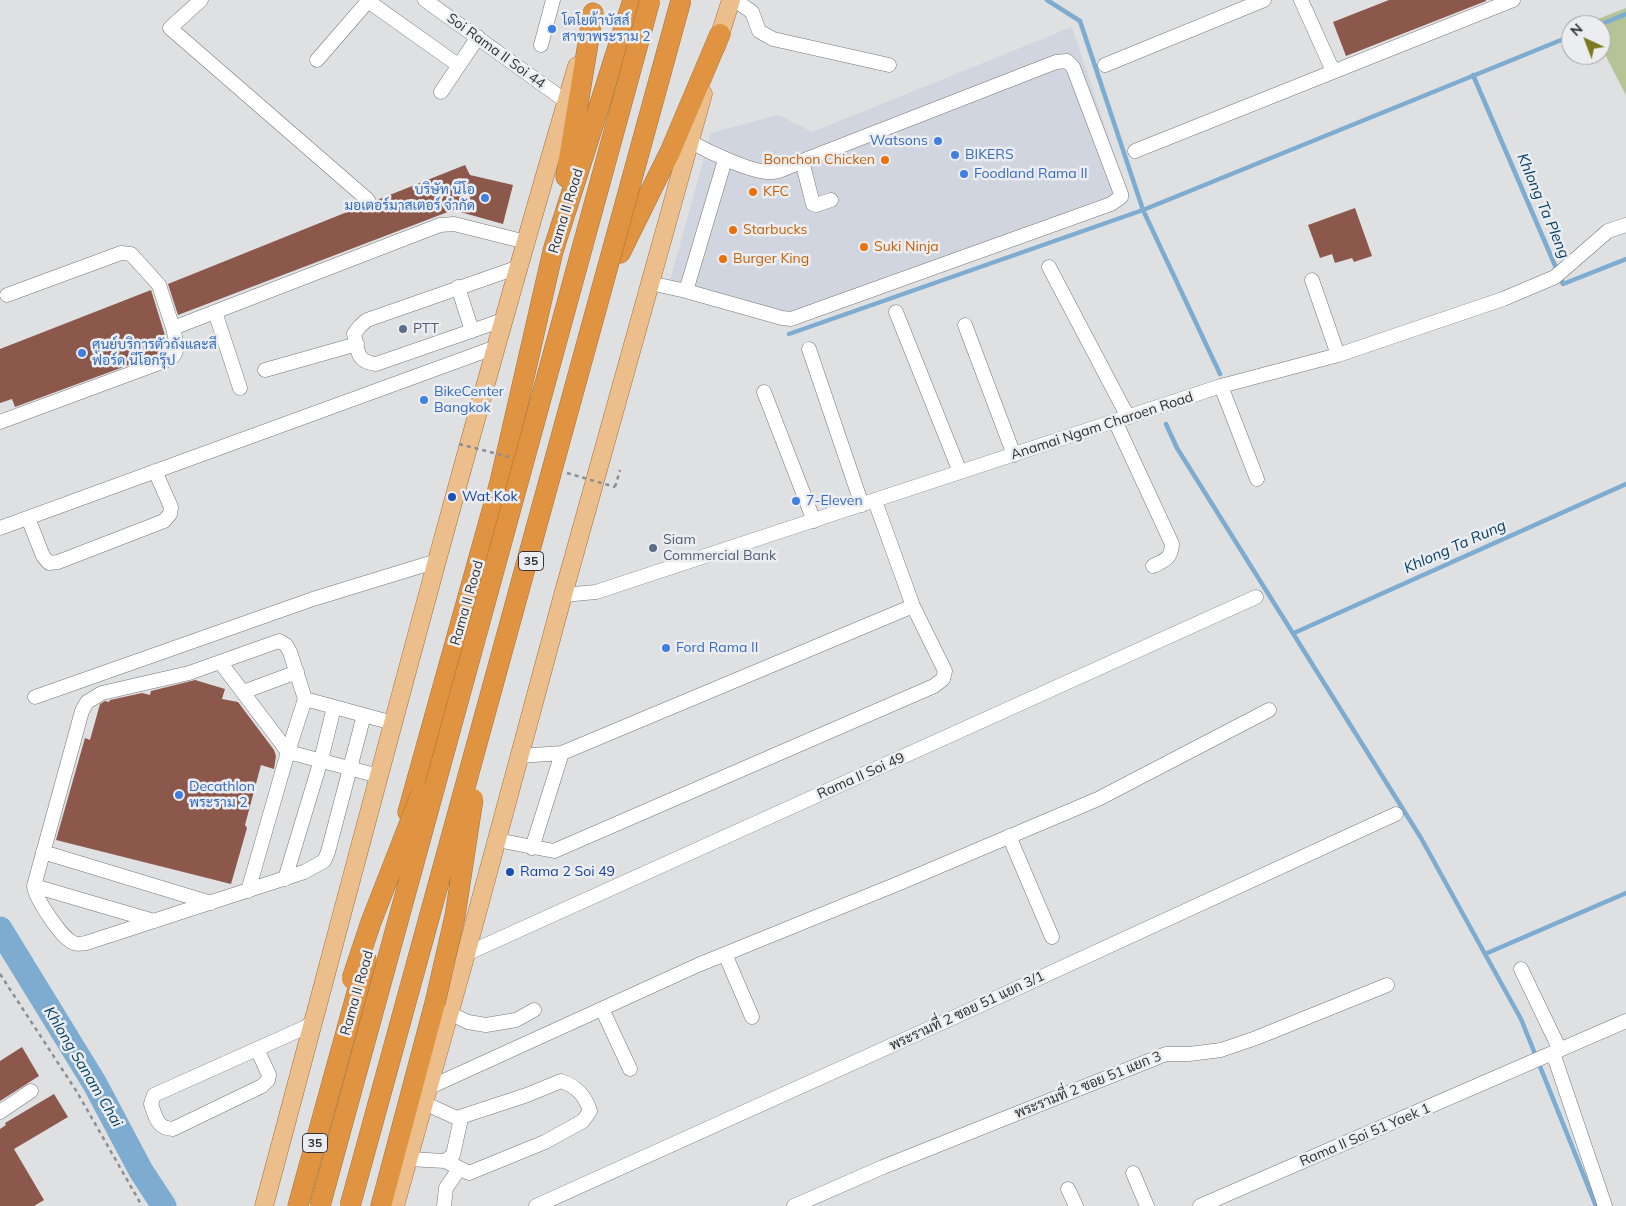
<!DOCTYPE html>
<html>
<head>
<meta charset="utf-8">
<style>
  body { margin:0 }
  #map { position:relative; width:1626px; height:1206px; overflow:hidden; background:#dee0e2; font-family:Mulish,sans-serif }
  canvas { display:block }
  .north { position:absolute; left:1561px; top:15px; width:50px; height:50px; box-sizing:border-box; background:#ebedf0; border:1px solid #a1a2a4; border-radius:50%; rotate:317deg; font-size:14px; font-weight:700; line-height:20px; text-align:center; color:#323233 }
  .north::after { content:''; display:block; margin:auto; width:18px; height:22px; background:#7c791f; clip-path:polygon(50% 0,100% 100%,50% 72%,0 100%) }
</style>
</head>
<body>
<div id="map">
<canvas width="1626" height="1206"></canvas>
<div class="north">N</div>
</div>
<script>
const c = document.querySelector('canvas').getContext('2d');
c.lineJoin = 'round';
function fillPath(path, color) {
  c.fillStyle = color;
  c.fill(path, 'evenodd');
}
function stroke(path, color, width, dash) {
  c.strokeStyle = color;
  c.lineWidth = width;
  c.lineCap = dash ? 'butt' : 'round';
  c.setLineDash(dash || []);
  c.stroke(path);
}
function drawText(font, color, halo, rows, align = 'center') {
  c.font = font + ' Mulish,Sarabun,sans-serif';
  c.lineWidth = 5;
  c.setLineDash([]);
  c.textBaseline = 'middle';
  c.strokeStyle = halo;
  c.fillStyle = color;
  for (const [text, x, y, turn = 0] of rows) {
    c.save();
    c.translate(x, y);
    c.rotate((+turn || 0) * Math.PI / 180);
    c.textAlign = isNaN(turn) ? turn : align;
    if (halo) c.strokeText(text, 0, 0);
    c.fillText(text, 0, 0);
    c.restore();
  }
}
const built = new Path2D(`
  M1072,27L1128,196L787,317L669,284L711,133L778,115L812,132Z`);
const green = new Path2D(`
  M1626,8V95L1601,47V25H1589L1588,23Z`);
const stream = new Path2D(`
  M1047,0L1080,21L1143,210L1220,374
  M1599,25L1626,14
  M1473,75L1563,284L1626,259
  M789,334L1143,210L1571,36
  M1166,424L1177,448L1421,838L1485,954L1521,1019L1596,1206
  M1294,633L1626,484
  M1485,954L1626,893`);
const river = new Path2D(`
  M0,929L95,1084L141,1171L164,1206`);
const building = new Path2D(`
  M1389,0H1486V1L1346,56L1333,22Z
  M465,165L470,175L513,185L503,224L453,210L178,315L168,284L362,206L366,208H371L375,205L377,200Z
  M1355,208L1372,256L1354,262L1352,258L1335,263L1332,254L1320,258L1308,225Z
  M151,290L167,342L168,345L164,352L15,407L12,399L0,403V349Z
  M195,680L225,689L222,699L238,702L274,750L276,756L274,769L261,765L245,825L247,828L231,884L56,840L85,738L90,740L100,704L105,701L109,702L110,700L142,693L150,695L151,691Z
  M22,1047L39,1076L0,1101V1061Z
  M54,1094L68,1117L14,1149L44,1200L34,1206H0V1129L6,1125L5,1123Z`);
const path = new Path2D(`
  M615,487L620,470
  M0,974L77,1092L142,1206`);
const minor = new Path2D(`
  M201,0L170,28L368,200
  M425,0L567,102
  M735,0L752,12L759,31L773,39L889,65
  M1301,0L1333,71
  M368,1L458,65
  M541,45L553,0
  M317,60L369,0
  M1105,65L1264,0
  M441,92L478,37
  M1135,151L1513,0
  M802,161L813,204L816,205L831,200
  M1049,267L1128,417
  M1312,280L1338,355
  M650,283L686,291L782,318L791,319L1111,204L1121,197V194L1073,67L1067,61L1056,62L802,161C792,165 783,171 773,172C753,174 707,151 689,141
  M458,287L472,331
  M686,291L725,160
  M7,295L121,253L131,254L159,285L173,328L440,225L454,224L526,242
  M215,312L240,388
  M896,312L960,472
  M503,320L376,364C356,362 358,350 354,334L360,326L367,320L519,267
  M965,325L1014,455
  M809,349L862,505
  M265,370L357,344
  M1221,386L1257,479
  M764,392L814,521
  M1115,421L1172,544C1171,559 1165,560 1153,566
  M0,422L170,359C181,352 175,338 173,328
  M28,518L43,556L49,563L58,562L164,521L170,514L171,507L155,471
  M0,528L496,347
  M563,595L596,592L1221,386L1338,355L1503,299L1555,277L1608,231L1626,225
  M220,662L288,752L379,776
  M243,692L297,672
  M35,697L313,599L437,561
  M305,699L393,723
  M519,756L562,753L913,606
  M1009,836L1052,937
  M497,840L554,851L934,686L943,679L945,671L913,606L875,501
  M532,848L562,753
  M43,852L211,903
  M285,879L321,760L334,707
  M34,886L154,921
  M248,891L288,752L305,699L290,652L286,645L279,641L189,673L102,693L87,702L82,711L34,886C35,898 62,939 74,943C78,945 83,943 86,943L304,872L324,861L328,852L364,715
  M466,954L1256,597
  M725,954L752,1017
  M1521,969L1560,1050
  M602,1009L630,1069
  M449,1013L468,1022L486,1025L516,1020L534,1010
  M257,1049L269,1075L268,1080L262,1086L173,1129C157,1128 156,1118 151,1104L154,1095L306,1027L314,1020
  M1553,1053L1605,1206
  M428,1088L698,965L902,882L1098,799L1269,710
  M0,1112L31,1091
  M408,1159L445,1161L453,1155L460,1123L457,1118L424,1103
  M445,1161L469,1173L545,1142L583,1121L590,1111C585,1095 576,1086 561,1081L527,1095L457,1118
  M1133,1173L1147,1206
  M1068,1189L1076,1206
  M444,1206L446,1188L459,1169
  M536,1206L948,1020L1396,814
  M794,1206L883,1167L1166,1054H1189L1221,1050L1256,1038L1387,985
  M1200,1206L1626,1021`);
const major = new Path2D(`
  M716,47L731,0
  M264,1206C366,826 465,444 577,66
  M395,1206L466,954L563,595L703,94`);
const highway = new Path2D(`
  M566,177L593,13
  M620,253L670,152L720,34
  M408,812L500,482L553,251L633,0
  M298,1206L366,960
  M381,1206L435,1003`);
const pathBridge = new Path2D(`
  M459,444L509,457
  M567,473L615,487`);
const highwayBridge = new Path2D(`
  M352,979L371,922L421,794
  M435,1003L455,916L473,799
  M320,1206L650,0
  M350,1206L681,0`);
const markers = [
  [552,29,5,"#3f7fe0"],
  [938,141,5,"#3f7fe0"],
  [955,155,5,"#3f7fe0"],
  [885,160,5,"#e8710a"],
  [964,174,5,"#3f7fe0"],
  [753,192,5,"#e8710a"],
  [485,198,5,"#3f7fe0"],
  [733,230,5,"#e8710a"],
  [864,247,5,"#e8710a"],
  [723,259,5,"#e8710a"],
  [403,329,5,"#5c6f8a"],
  [82,353,5,"#3f7fe0"],
  [424,400,5,"#3f7fe0"],
  [452,497,5,"#1a4fb4"],
  [796,501,5,"#3f7fe0"],
  [653,548,5,"#5c6f8a"],
  [666,648,5,"#3f7fe0"],
  [179,795,5,"#3f7fe0"],
  [510,872,5,"#1a4fb4"]
];
const shields = [
  [531,561,25],
  [315,1143,25]
];
const shieldNames = [
  ["35",531,561],
  ["35",315,1143]
];
const shopNames = [
  ["โตโยต้าบัสส์",562,21],
  ["สาขาพระราม 2",562,37],
  ["Watsons",928,141,"right"],
  ["BIKERS",965,155],
  ["Foodland Rama II",974,174],
  ["บริษัท นีโอ",475,190,"right"],
  ["มอเตอร์มาสเตอร์ จำกัด",475,206,"right"],
  ["ศูนย์บริการตัวถังและสี",92,345],
  ["ฟอร์ด นีโอกรุ๊ป",92,361],
  ["BikeCenter",434,392],
  ["Bangkok",434,408],
  ["7-Eleven",806,501],
  ["Ford Rama II",676,648],
  ["Decathlon",189,787],
  ["พระราม 2",189,803]
];
const streetNames = [
  ["Soi Rama II Soi 44",496,51,36],
  ["Rama II Road",566,211,-73],
  ["Anamai Ngam Charoen Road",1102,426,-18],
  ["Rama II Road",467,603,-74],
  ["Rama II Soi 49",861,776,-24],
  ["Rama II Road",357,993,-74],
  ["พระรามที่ 2 ซอย 51 แยก 3/1",967,1011,-25],
  ["พระรามที่ 2 ซอย 51 แยก 3",1088,1085,-22],
  ["Rama II Soi 51 Yaek 1",1365,1135,-23]
];
const foodNames = [
  ["Bonchon Chicken",875,160,"right"],
  ["KFC",763,192],
  ["Starbucks",743,230],
  ["Suki Ninja",874,247],
  ["Burger King",733,259]
];
const serviceNames = [
  ["PTT",413,329],
  ["Siam",663,540],
  ["Commercial Bank",663,556]
];
const transitNames = [
  ["Wat Kok",462,497],
  ["Rama 2 Soi 49",520,872]
];
const waterNames = [
  ["Khlong Ta Pleng",1543,206,67],
  ["Khlong Ta Rung",1455,547,-24],
  ["Khlong Sanam Chai",83,1067,59]
];
fillPath(built, '#d0d5df');
fillPath(green, '#b4c497');
stroke(stream, '#7dacd0', 4.5);
stroke(river, '#7dacd0', 25);
fillPath(building, '#8c584b');
stroke(minor, '#757678', 15);
stroke(major, '#a3713b', 19);
stroke(highway, '#a3713b', 21);
stroke(path, '#8d8e90', 2.5, [4, 4]);
stroke(minor, '#fff', 14);
stroke(major, '#ecbe8c', 18);
stroke(highway, '#e09340', 20);
stroke(highwayBridge, '#a3713b', 21, []);
stroke(pathBridge, '#8d8e90', 2.5, [4, 4]);
stroke(highwayBridge, '#e09340', 20);
for (const [x, y, r, color] of markers) {
  const dot = new Path2D();
  dot.arc(x, y, r, 0, 2 * Math.PI);
  c.fillStyle = color;
  c.fill(dot);
  stroke(dot, '#ebedf0', 2);
}
for (const [x, y, w] of shields) {
  const box = new Path2D();
  box.roundRect(x - w / 2, y - 9.5, w, 19, 4);
  c.fillStyle = '#ebedf0';
  c.fill(box);
  stroke(box, '#323233', 1);
}
drawText('bold 12px', '#323233', null, shieldNames);
drawText('14px', '#366cbe', '#ebedf0', shopNames, 'left');
drawText('14px', '#323233', '#ebedf0', streetNames);
drawText('14px', '#c56008', '#ebedf0', foodNames, 'left');
drawText('14px', '#4e5e75', '#ebedf0', serviceNames, 'left');
drawText('14px', '#164399', '#ebedf0', transitNames, 'left');
drawText('italic 15px', '#064265', '#ebedf0', waterNames);
</script>
</body>
</html>
